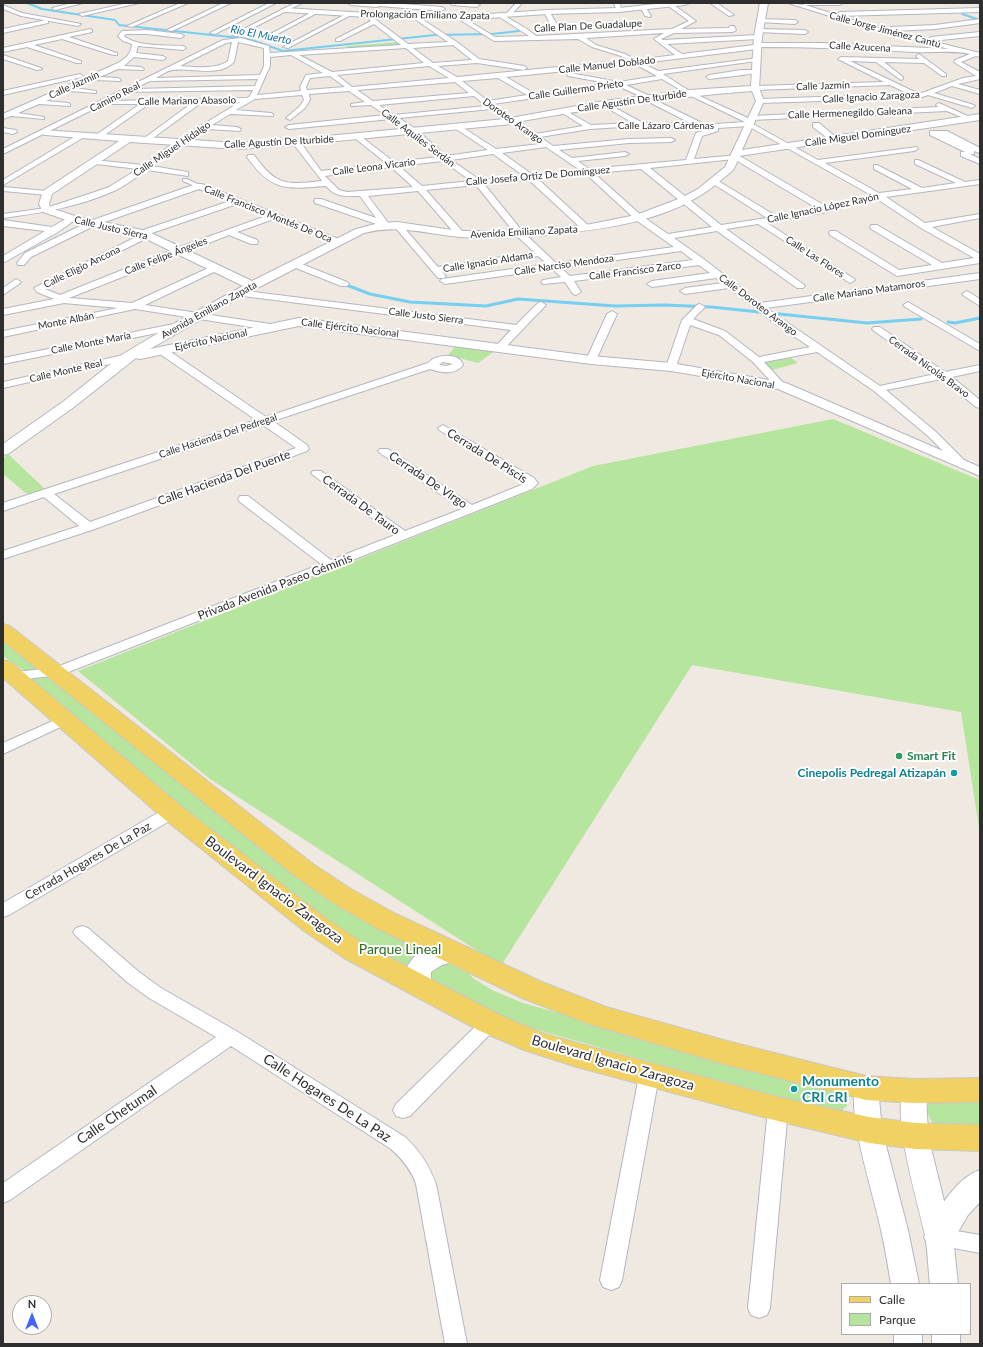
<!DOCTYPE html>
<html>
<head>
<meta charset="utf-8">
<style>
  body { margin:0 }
  #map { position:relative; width:983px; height:1347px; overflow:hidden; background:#efe9e1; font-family:Lato,sans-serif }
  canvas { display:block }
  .frame { position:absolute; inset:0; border:4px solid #2e2e2e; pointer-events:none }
  .legend { position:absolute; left:841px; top:1283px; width:130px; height:52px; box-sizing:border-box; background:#fff; border:1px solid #ababab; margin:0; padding:5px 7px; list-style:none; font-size:12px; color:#2e2e2e }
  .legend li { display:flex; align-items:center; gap:8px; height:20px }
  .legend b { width:20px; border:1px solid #ababab }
  .north { position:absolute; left:12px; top:1295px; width:40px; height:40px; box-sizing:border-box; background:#fff; border:1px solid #ababab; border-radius:50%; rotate:0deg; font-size:11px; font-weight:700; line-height:16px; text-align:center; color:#2e2e2e }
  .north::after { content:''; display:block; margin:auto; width:14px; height:18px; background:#4264fb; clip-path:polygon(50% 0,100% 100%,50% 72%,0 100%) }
</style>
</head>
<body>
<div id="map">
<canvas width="983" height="1347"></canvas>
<div class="frame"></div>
<ul class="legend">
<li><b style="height:5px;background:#f2d163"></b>Calle</li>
<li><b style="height:11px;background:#b6e59e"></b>Parque</li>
</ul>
<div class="north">N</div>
</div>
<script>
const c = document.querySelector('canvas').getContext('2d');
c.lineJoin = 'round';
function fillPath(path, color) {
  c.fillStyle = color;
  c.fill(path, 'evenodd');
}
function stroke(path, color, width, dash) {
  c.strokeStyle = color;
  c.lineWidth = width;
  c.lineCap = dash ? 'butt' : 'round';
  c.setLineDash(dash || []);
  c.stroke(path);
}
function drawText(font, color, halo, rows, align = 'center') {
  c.font = font + ' Lato,sans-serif';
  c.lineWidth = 4;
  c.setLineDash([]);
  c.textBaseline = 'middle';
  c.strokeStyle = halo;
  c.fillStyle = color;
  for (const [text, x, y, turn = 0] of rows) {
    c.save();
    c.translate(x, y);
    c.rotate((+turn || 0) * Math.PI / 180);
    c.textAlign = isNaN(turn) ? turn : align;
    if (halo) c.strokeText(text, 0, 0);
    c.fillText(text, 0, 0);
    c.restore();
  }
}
const green = new Path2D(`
  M401,42L406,46L349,50L346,46Z
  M459,342L499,348L478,363L448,355Z
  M791,358L798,363L772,370L763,362Z
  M833,419L980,480V834L961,712L692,665L501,966L210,779L78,671L593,466Z
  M8,454L45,489L27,494L3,474V459Z
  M3,634L46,669L25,671L3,656Z
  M54,674L155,759L438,950L409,973L337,930L196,823L127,760L29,679Z
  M437,956L464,968L473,978L492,990L523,1003L848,1095L847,1106L842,1110L832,1113L513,1023L423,978Z
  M980,1096V1133L935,1126C929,1118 925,1111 929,1102Z`);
const streamFar1 = new Path2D(`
  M27,3L42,9L115,20L119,25L249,39L283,51L435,35L492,34L519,31
  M962,14L980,20`);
const stream = new Path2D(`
  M344,284L370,294L410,302L486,306L518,299L615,306L665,305L711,307L867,323L921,319
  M948,322L955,323L980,318`);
const pedestrian = new Path2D(`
  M183,179H187L202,186L199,188L183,181Z`);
const minor = new Path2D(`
  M72,3H83L55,10L52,8Z
  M128,3H139L82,16L79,14Z
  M180,3H188L132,27L127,26Z
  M223,3H231L172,31L167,30Z
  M269,3H276L215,34L210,33Z
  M295,3H302L237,36L232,35Z
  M348,3H389L442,7L445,9L442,11L379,6L377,7L351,5Z
  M449,3H473L480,5L477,7L452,5Z
  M516,3H522L511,15H507V13Z
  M614,3H620L621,11H617Z
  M667,3H671L696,21L681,29L729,28L730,26H734L736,30L733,32L674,33L661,39L663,40L758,35L761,37L758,39L667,44L682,54L754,45L757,43H822L949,49L878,31L788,3L804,5V3H843L840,5H805L882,29L980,53V57L976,56L961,62L980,72V79L958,84L980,90V94L952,86L934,93L974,105L975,106L972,108L928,95L919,98L760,103L757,101L760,99L909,94L890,85L755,90L752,88L755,86L884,82L838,59L841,57L919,59L916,56L919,54L946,74V76H942L924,63L884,62L903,77V79L901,80L876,62L850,61L919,94L963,78L976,76L954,62L955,60L970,54C953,50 932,53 914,52C863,49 812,47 760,47L757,49L642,63L658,71L758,58L759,59L756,61L663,74L691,92L750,119L751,117L753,116L938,107L936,105L939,103L972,118V120H968L947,111L752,120L755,122L753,124L818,160L917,147L918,149L914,151L825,163L879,193L912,189L874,169V165H877L922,188L956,183L915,164V160H918L965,182L980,180V184L886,197L925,223L980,214V218L932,227L980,254V263L897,276L830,235L829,233L830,231H836L899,270L932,265L871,229L870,227L871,225H877L942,263L974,258L921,228L877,199L826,212L767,223L853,278L855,280L850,283L758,224L726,229L803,284L805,286L803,288H797L717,231L674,238L705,260L760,303L980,273V279L766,308L880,386L935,374L874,331L872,329L874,327H880L945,372L980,365V371L952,377L980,400V408L976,407L942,379L886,390L936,432L968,464L966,466H958L928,436L874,391L817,352L764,362L786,386L781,389L777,388L753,362L719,335L690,325L676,367L675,369H667L666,367L682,320L697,305L700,304L705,307L693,319L725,331L759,357L810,347L777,325L729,288L685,294L680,291L685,288L723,283L716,278L652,287L647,284L652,281L710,273L699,265L574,281L581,292L576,295L573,294L565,282L543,284L541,282L543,280L561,277L552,269L445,284L440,281L442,279L547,264L538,256L442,272L446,276L444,278H438L393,225L394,223H400L438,267L534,252L517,236L476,185L426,190L463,232L464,234L460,237L457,236L418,191L368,196L389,224L385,227L315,203L314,201L315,199H321L376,218L360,196C344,196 337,198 326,186C286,189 272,192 247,157L248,155H254C276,186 286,185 322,181L292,142L296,140H299L321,171L386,163L356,139L355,137L359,135L394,162L438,157L411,134L391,119L289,129L285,127L289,125L385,115L371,105L351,106V104L365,102L349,91L309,94L310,100L305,108L290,120L286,118L300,106L304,100L302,95L255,99L236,110L271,113L273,114V116L230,114L212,125L237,127L241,129L240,131L206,129L152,166L188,172V176L147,170C136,177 125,186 114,191C78,207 41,213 3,218V214L46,208L98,191L109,187L138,169L96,164H93V160L144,165L176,141L240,102L201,103L146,143L142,141L143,139L192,103L149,104L99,139L95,137L96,135L140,104H104L3,154V149L223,40L241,38L269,46L270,53L401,45L374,24L340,41H336V39L371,21L364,15L367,13L408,44L448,42L412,17V15L414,14L457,42L479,59L524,66L527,68L524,70L477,63L438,66L457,77L629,60L621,56L592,47L578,39L494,41L457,18V16H461L495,37L529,36L498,16L497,15L500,13L527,29L536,36L672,29L689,21L667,5ZM664,33L654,39L675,55L636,60L625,54L596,45L586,38ZM232,42L228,61C215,70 195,67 180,66L226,43ZM238,42L264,48V66L260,75L156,78C161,75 168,70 173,70C192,67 218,78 234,62ZM453,45L472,60L433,63L413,48ZM406,48L424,63L332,72L299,55ZM291,55L323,73L306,75L300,87L301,91L257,95L270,66V57ZM635,64L657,76L619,82L570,73L567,75L568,76L607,83L535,94L506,77ZM429,66L449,78L352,87L337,75ZM330,76L345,87L307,90L306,87L310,78ZM498,78L527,95L488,101L462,81ZM258,79L255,86L134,89L150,81ZM662,79L687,94L745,122L700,125V122L653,99L652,97L626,85ZM455,82L469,93L373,101L357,90ZM618,86L642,97L643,99L692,124L643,123L604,102L601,104L602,105L633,123L591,125L563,109L561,110V112L583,126L535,134L493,104ZM253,90L250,96L247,98L111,101L128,92ZM474,96L486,106L393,115L379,105ZM491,109L540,144L496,149L459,125H456V129L488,150L446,156L417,130L399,118ZM748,126L871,195L827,207L738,155L694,159L702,136L718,131V128ZM621,127L709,129L696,133L686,160L589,169L578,161L625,156L629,154L625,152L572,158L559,150L629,143L671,142L675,140L671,138L629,139L553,146L540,137L590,129ZM546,147L580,170L533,175L502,153ZM493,154L524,176L480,180L451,160ZM734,159L818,209L776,216L715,179H712V183L767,218L721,225L650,168ZM443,161L471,181L422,186L399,166ZM391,167L413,187L347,192L339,190L325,176ZM641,169L712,227L668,234L642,216L594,173ZM586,174L636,220L674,247L556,263L523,232L484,184L529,180L583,230H589L590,228L589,226L538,179ZM681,251L693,260L570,276L561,268Z
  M710,3H717L734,15L729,16Z
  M3,5L22,13L81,24L78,26L21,16L3,9Z
  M643,5L645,6L651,16L650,17L645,16L640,7Z
  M980,8V12L840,16L837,14L840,12Z
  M314,11L319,12L266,40L261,39Z
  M545,11H549L558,26L601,24L604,26L601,28L552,29V27L544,12Z
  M348,13L353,14L288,48L283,47Z
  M760,19L795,20L798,22L795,24L758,22L757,21Z
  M980,19V23L935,29L891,31L888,29L891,27L935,25Z
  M46,20L48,21V23L3,33V29Z
  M90,29L92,30V32L69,37L117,53V55H113L62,39L34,45L81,61V63H77L27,47L3,52V48Z
  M759,29L805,30L808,32L805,34L757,32V30Z
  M147,30L181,34L184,36L181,38L147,34H126L124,36C137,47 167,45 183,46L186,48L183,50L138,46L136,53L163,56L166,58L163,60L134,57L124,66L141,67L144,69L143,70L118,69L100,77L118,78L121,80L120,81L93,80L75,88L96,91V93L68,91L46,101L68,103L70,104V106L39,104L18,113L44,117V119L11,116L3,119V114L118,63C126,58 131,54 132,44L123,41L118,36L122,31Z
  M980,32V36L931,41L928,39L931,37Z
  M3,55L41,68L42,69L37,70L3,59Z
  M741,70H756L759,72C757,74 716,78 709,79L706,77L709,75Z
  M80,74L83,76L82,77L3,95V91Z
  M813,123H819L838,139L834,141H831L813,127Z
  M3,128L16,130L17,132L13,134L3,132Z
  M930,131H947L980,148V153L974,151V154H970L980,159V164L961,156V152H965L930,135Z
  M79,134H85L86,136L3,185V180Z
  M196,184H202L341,240L342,242L341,244H335L274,219L237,232L257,240L258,242L257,244H251L229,235L69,298L132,303L215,265L219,268L218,270L145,305L270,324L275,327L273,329L270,330L135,309L3,337V331L118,308L64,303L3,315V309L54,299L37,292L34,288L140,235L139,233L140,231L230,201L199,189L96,225L31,257L24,265H18L17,263L25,253L90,221ZM237,204L266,216L177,248L60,295L45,289L149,237V234Z
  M3,187L47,191L51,193L47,195L3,191Z
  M69,217H72L76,219L58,232L3,263V256L45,231L3,226V220L52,227Z
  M294,261L347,282L349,284L347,286H341L291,266L290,264L291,262Z
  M16,279L21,282L19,284L3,295V288Z
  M238,290L516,325L538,303L541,302L546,305L503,350L499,351L494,348L511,330L235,295L233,293Z
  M967,291L980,299V306L964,296L962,294Z
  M908,302L980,344V351L905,307L903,305Z
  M612,311L617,314L596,360L591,363L587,362L586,360L607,314Z
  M179,323L182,324L184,326L182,328L3,364V358Z
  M161,347L165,348L266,417L428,363C435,354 460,352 463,365C455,375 441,373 430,369L273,421L307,445L309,449L307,451L92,530L3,559V551L79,526L44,497L3,511V503L256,420L157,352L156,350ZM443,362L453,364L446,366L439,365ZM263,425L296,448L90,522L54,494Z
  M128,354L132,355L133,357L132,359L3,388V382Z
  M443,425L534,478L538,483L532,489L61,675L15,680L10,679L8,676L10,673L15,672L54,668L321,564L240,502L238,499L240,496H248L331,560L395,535L313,475L311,473L313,471H321L405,531L462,509L380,453L378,451L380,449H388L472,505L526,483L439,430L438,428Z
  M64,716L69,717L71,720L69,723L3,754V743Z
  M172,807L178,808L180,812L178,816L9,915L3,917V903L166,808Z
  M82,926L88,928L139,972L161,988L238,1032L405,1137C420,1151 429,1165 436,1184L467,1344H445L416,1184C411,1169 402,1159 391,1149L231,1046L10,1200L3,1203V1183L216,1037L149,998L127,982L76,936L73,932L76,928Z
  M490,1016L496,1018L499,1023L496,1028L410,1116L403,1118L396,1116L393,1110L396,1104L484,1018Z
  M649,1068L656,1071L659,1076L622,1280L619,1287L611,1290L603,1287L600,1280L639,1076L642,1071Z
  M778,1101L785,1103L788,1109L770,1308L767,1315L759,1318L751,1315L748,1308L768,1109L771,1103Z
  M939,1228L980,1235V1253L932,1244L928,1237L932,1230Z`);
const tertiary = new Path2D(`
  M665,3H689L685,5L619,12L547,14L475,19L367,17L285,12L281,10L285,8L367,13L475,15L547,10L619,8Z
  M760,3H768L762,37L759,88L764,101L742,150L980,114V120L739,156C737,161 736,166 733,170C729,174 723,178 719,182C673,221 606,229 548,235C519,237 489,239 460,237C424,234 401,224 364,233L242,296L150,349L299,318L591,356L671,363L786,383L980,467V476L778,389L671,371L591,364L299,326L140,359L136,358L74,407L8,454L3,455V444L64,401L123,354L175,323L243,286L140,236L72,222L43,212L39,204L43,191L119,141L45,135L42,134L40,132L42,130L238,143L296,139L505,119L604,101L689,90L751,86L754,37ZM752,91L756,101L725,167L698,189L681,198L636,215L586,225L520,231H460L397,222L379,223L356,229L252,281L147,231L75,216L51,208L49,204L52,194L130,142L238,149L296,145L512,124L516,122C595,108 672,97 752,91Z
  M866,1078L875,1081L878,1088L882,1130L908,1230L919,1284H891C888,1266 885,1248 881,1230C875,1198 844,1107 857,1081Z
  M914,1081L923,1084L926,1091L928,1136L953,1237L958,1284H930C928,1268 928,1251 925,1235C918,1201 890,1113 905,1084Z
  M894,1334H922V1344H894Z
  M932,1334H960V1344H932Z`);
const secondary = new Path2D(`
  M451,944L460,947L463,953L460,959L442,965L431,972V979L438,990L434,997C432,998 428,1000 425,1000C415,1000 405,985 405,975C405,969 410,962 413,958C422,949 439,946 451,944Z
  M980,1170V1202L968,1215L950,1246L939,1250L928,1246L924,1237C935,1214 955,1178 980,1170Z`);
const primary = new Path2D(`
  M3,624L10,626L313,864L351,889L396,914L542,982L606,1007L727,1041L866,1076L914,1079L980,1078V1102L914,1103L866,1100L727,1065L589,1024L522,998L376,928L333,903L295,876L3,641Z
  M3,660L11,662L181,806L324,917L364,944L500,1015L542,1033L577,1043L778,1097L869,1117L915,1123L980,1125V1151L915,1149L869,1143L778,1121L577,1067L524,1050L480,1031L344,958L304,931L163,818L3,678Z`);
const markers = [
  [899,756,4,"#2e9e5b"],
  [954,773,4,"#0f9aa8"],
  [794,1089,4,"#0f9aa8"]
];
const farStreetnames = [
  ["Prolongación Emiliano Zapata",425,15,1],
  ["Calle Plan De Guadalupe",588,26,-3],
  ["Calle Jorge Jiménez Cantú",885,30,15],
  ["Calle Azucena",860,47,3],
  ["Calle Manuel Doblado",607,65,-6],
  ["Calle Jazmín",74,85,-24],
  ["Calle Jazmín",823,86,-2],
  ["Calle Guillermo Prieto",576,90,-8],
  ["Camino Real",115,97,-27],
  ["Calle Ignacio Zaragoza",871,97,-3],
  ["Calle Mariano Abasolo",187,101,-1],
  ["Calle Agustín De Iturbide",632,101,-8],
  ["Calle Hermenegildo Galeana",850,113,-2],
  ["Doroteo Arango",513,121,35],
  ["Calle Lázaro Cárdenas",666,126],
  ["Calle Miguel Domínguez",858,136,-8],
  ["Calle Aquiles Serdán",418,138,37],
  ["Calle Agustín De Iturbide",279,142,-3],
  ["Calle Miguel Hidalgo",172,149,-34],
  ["Calle Leona Vicario",374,167,-7],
  ["Calle Josefa Ortiz De Domínguez",538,176,-5],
  ["Calle Ignacio López Rayón",823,208,-12],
  ["Calle Francisco Montés De Oca",268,214,22],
  ["Calle Justo Sierra",111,228,13],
  ["Avenida Emiliano Zapata",524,232,-3],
  ["Calle Felipe Ángeles",166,256,-21],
  ["Calle Las Flores",815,257,33],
  ["Calle Ignacio Aldama",488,262,-9],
  ["Calle Narciso Mendoza",564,265,-8],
  ["Calle Eligio Ancona",82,267,-26],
  ["Calle Francisco Zarco",635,271,-7],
  ["Calle Mariano Matamoros",869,291,-8],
  ["Calle Doroteo Arango",758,305,37],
  ["Avenida Emiliano Zapata",209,310,-29],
  ["Calle Justo Sierra",426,316,7],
  ["Monte Albán",66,321,-11],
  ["Calle Ejército Nacional",350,328,7],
  ["Ejército Nacional",211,340,-12],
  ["Calle Monte María",91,343,-11],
  ["Cerrada Nicolás Bravo",929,367,36],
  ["Calle Monte Real",66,371,-13],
  ["Ejército Nacional",738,379,10],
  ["Calle Hacienda Del Pedregal",218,436,-18]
];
const farWaternames = [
  ["Rio El Muerto",261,35,11]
];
const streetNames = [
  ["Cerrada De Piscis",487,456,32],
  ["Calle Hacienda Del Puente",224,478,-20],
  ["Cerrada De Virgo",428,480,34],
  ["Cerrada De Tauro",361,505,36],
  ["Privada Avenida Paseo Géminis",275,587,-21],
  ["Cerrada Hogares De La Paz",88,861,-30]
];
const leisureNames = [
  ["Smart Fit",907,756]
];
const cultureNames = [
  ["Cinepolis Pedregal Atizapán",946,773]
];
const nearStreetnames = [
  ["Boulevard Ignacio Zaragoza",274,890,37],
  ["Boulevard Ignacio Zaragoza",613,1063,16],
  ["Calle Hogares De La Paz",327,1098,33],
  ["Calle Chetumal",117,1115,-34]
];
const nearParknames = [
  ["Parque Lineal",400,949]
];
const nearCulturenames = [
  ["Monumento",802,1081],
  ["CRI cRI",802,1097]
];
fillPath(green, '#b6e59e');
stroke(streamFar1, '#75cff0', 2);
stroke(stream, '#75cff0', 3);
stroke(pedestrian, '#b4b7c1', 2);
stroke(minor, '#b4b7c1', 2);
stroke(tertiary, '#b4b7c1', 2);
stroke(secondary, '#b4b7c1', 2);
stroke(primary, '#c9c9c9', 2);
fillPath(pedestrian, '#fff');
fillPath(minor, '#fff');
fillPath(tertiary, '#fff');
fillPath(secondary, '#fff');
fillPath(primary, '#f2d163');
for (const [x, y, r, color] of markers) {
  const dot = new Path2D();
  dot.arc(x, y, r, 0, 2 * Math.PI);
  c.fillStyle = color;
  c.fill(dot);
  stroke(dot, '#fff', 1.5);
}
drawText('10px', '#2e2e2e', '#fff', farStreetnames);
drawText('italic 11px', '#0d6fa3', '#fff', farWaternames);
drawText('12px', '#2e2e2e', '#fff', streetNames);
drawText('bold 12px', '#27864d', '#fff', leisureNames, 'left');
drawText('bold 12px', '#0d838f', '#fff', cultureNames, 'right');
drawText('14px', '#2e2e2e', '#fff', nearStreetnames);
drawText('14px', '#2c6e1b', '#fff', nearParknames);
drawText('bold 14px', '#0d838f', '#fff', nearCulturenames, 'left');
</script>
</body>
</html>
